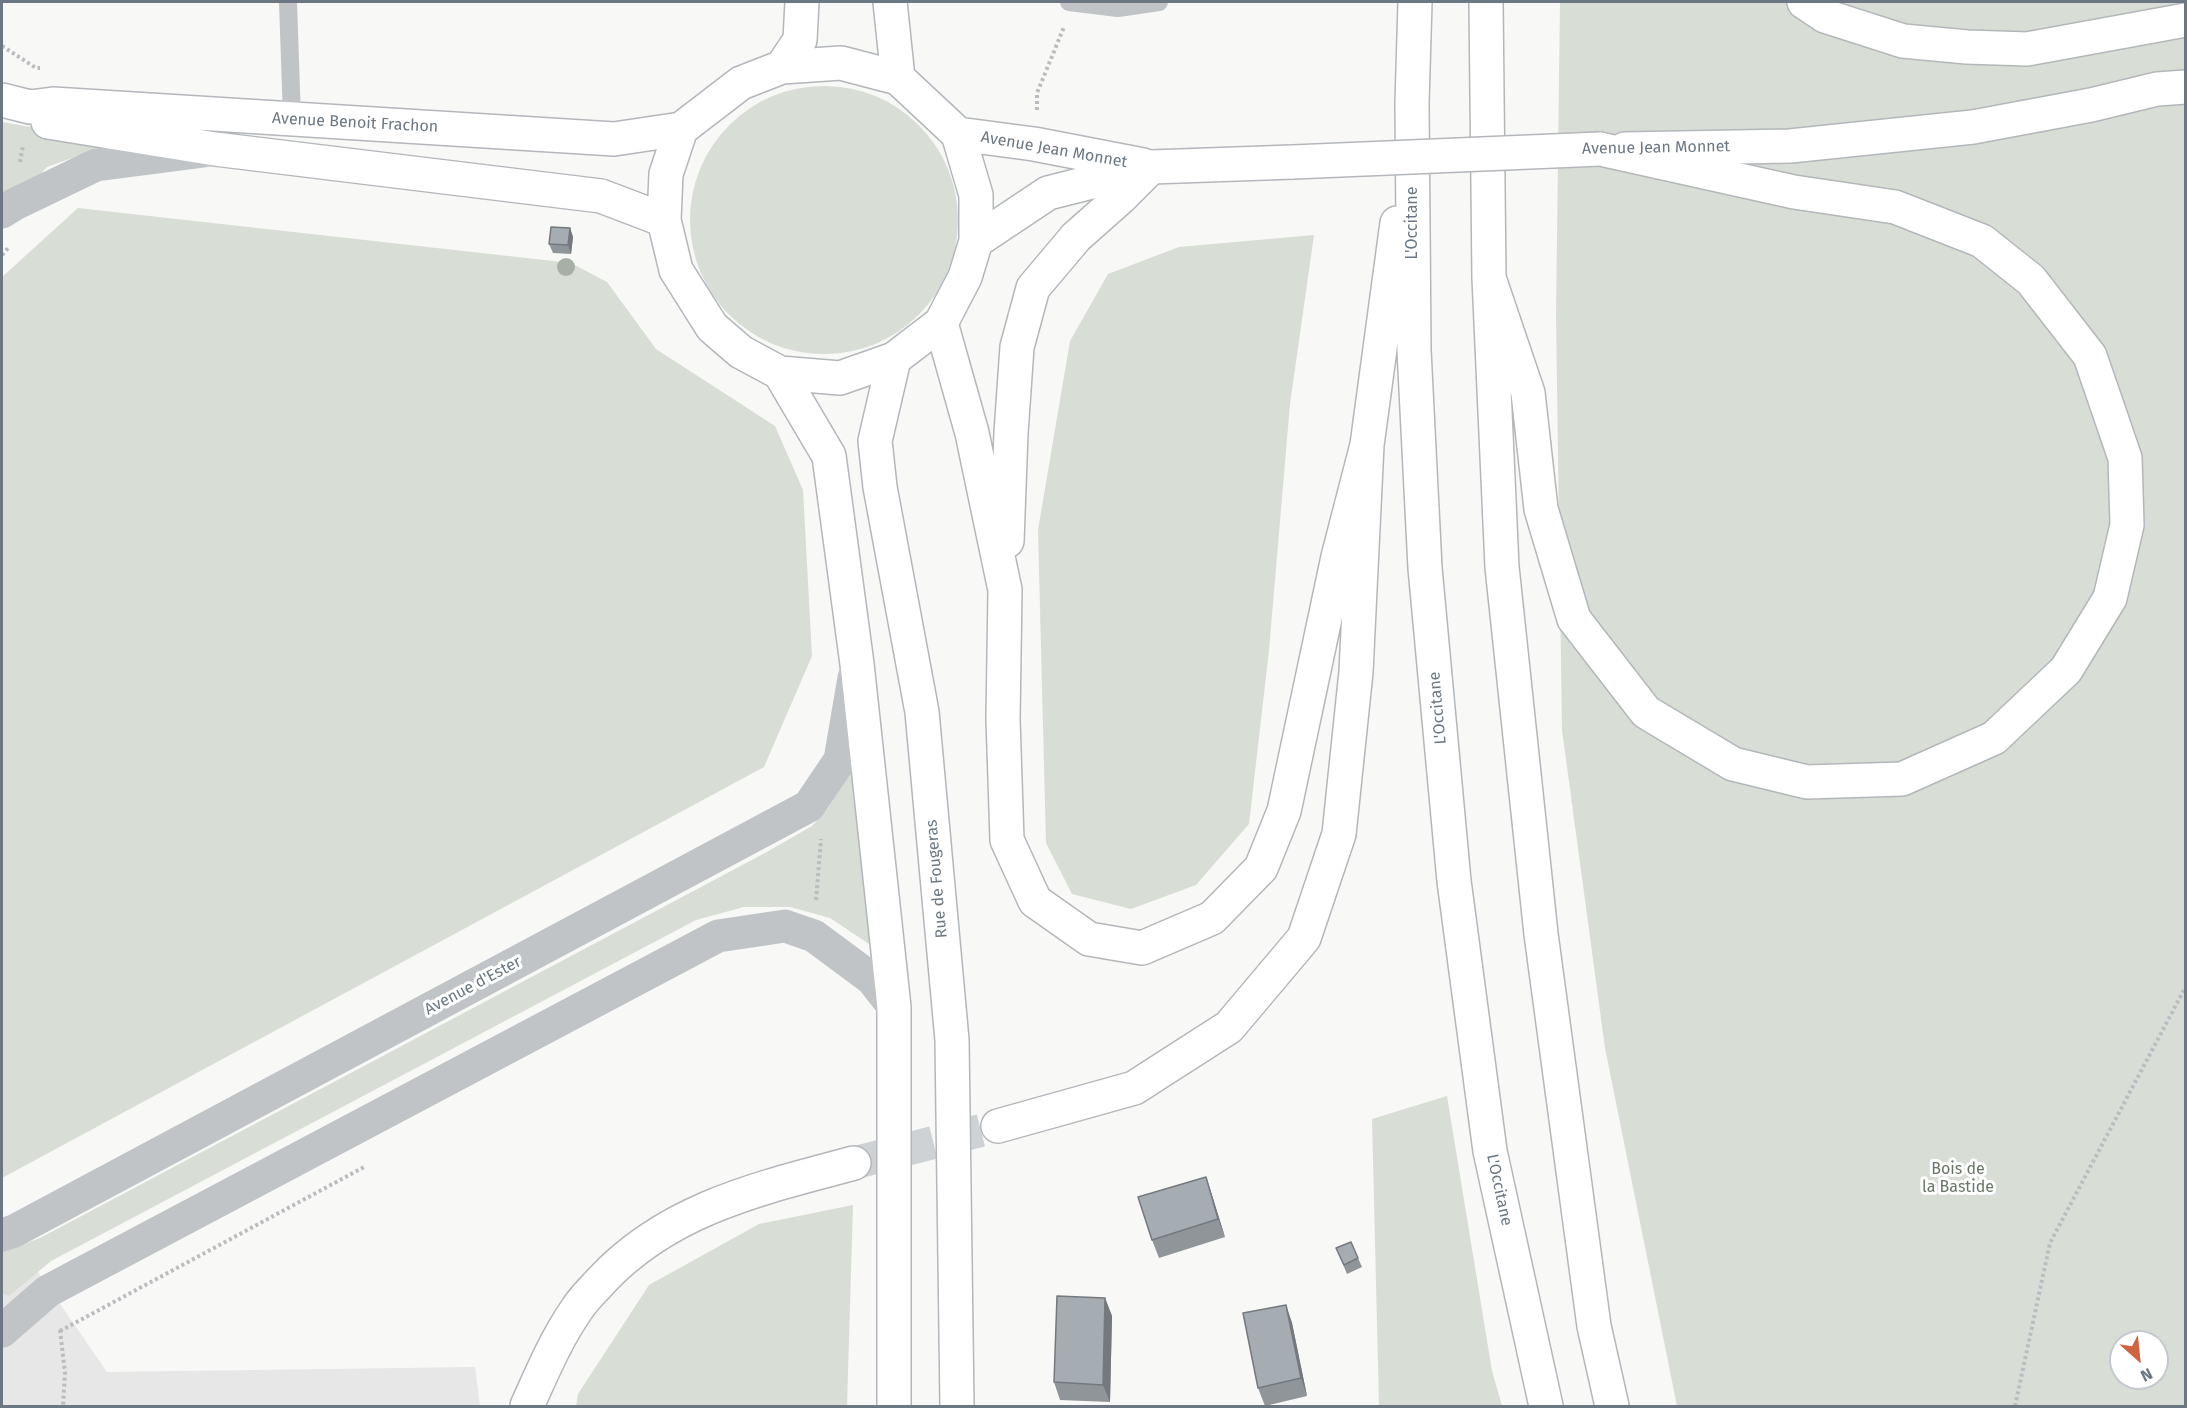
<!DOCTYPE html>
<html>
<head>
<meta charset="utf-8">
<style>
  body { margin:0 }
  #map { position:relative; width:2187px; height:1408px; overflow:hidden; background:#f8f8f6; font-family:"Fira Sans",sans-serif }
  canvas { display:block }
  .frame { position:absolute; inset:0; border:3px solid #6b7883; pointer-events:none }
  .north { position:absolute; left:2109px; top:1330px; width:60px; height:60px; box-sizing:border-box; background:#fff; border:2px solid #c4c9cd; border-radius:50%; rotate:153deg; font-size:16px; font-weight:700; line-height:24px; text-align:center; color:#6b7883 }
  .north::after { content:''; display:block; margin:auto; width:21px; height:27px; background:#ce6540; clip-path:polygon(50% 0,100% 100%,50% 72%,0 100%) }
</style>
</head>
<body>
<div id="map">
<canvas width="2187" height="1408"></canvas>
<div class="frame"></div>
<div class="north">N</div>
</div>
<script>
const c = document.querySelector('canvas').getContext('2d');
c.lineJoin = 'round';
function fillPath(path, color) {
  c.fillStyle = color;
  c.fill(path, 'evenodd');
}
function stroke(path, color, width, dash) {
  c.strokeStyle = color;
  c.lineWidth = width;
  c.lineCap = dash ? 'butt' : 'round';
  c.setLineDash(dash || []);
  c.stroke(path);
}
function drawText(font, color, halo, rows, align = 'center') {
  c.font = font + ' "Fira Sans",sans-serif';
  c.lineWidth = 6;
  c.setLineDash([]);
  c.textBaseline = 'middle';
  c.strokeStyle = halo;
  c.fillStyle = color;
  for (const [text, x, y, turn = 0] of rows) {
    c.save();
    c.translate(x, y);
    c.rotate((+turn || 0) * Math.PI / 180);
    c.textAlign = isNaN(turn) ? turn : align;
    if (halo) c.strokeText(text, 0, 0);
    c.fillText(text, 0, 0);
    c.restore();
  }
}
const built = new Path2D(`
  M2,1220L107,1372L475,1367L480,1406H2Z`);
const green = new Path2D(`
  M1560,2H2185V1406H1677L1605,1048L1562,730L1556,315ZM2121,1342H2157V1378H2121Z
  M690 220a134 134 0 1 1 268 0a134 134 0 1 1-268 0Z
  M2,122L93,138L97,149L47,167L22,194L2,203Z
  M78,208L571,263L607,282L656,349L775,426L803,490L812,656L764,767L2,1178V277Z
  M1314,235L1290,404L1269,650L1249,824L1196,885L1131,909L1072,894L1046,843L1038,530L1070,341L1108,274L1179,247Z
  M851,769L872,946L830,918L790,907H744L696,920L51,1261L9,1296L2,1293V1252L40,1238L765,853L812,826L828,808Z
  M1447,1096L1492,1371L1502,1406H1379L1372,1119Z
  M853,1205L847,1406H576L578,1394L649,1285L759,1224Z`);
const highwayTunnel = new Path2D(`
  M854,1163L998,1126`);
const path = new Path2D(`
  M2,46L36,68H40
  M1037,110V93L1064,27
  M20,162L23,146
  M2,255L9,247
  M816,900L821,839
  M60,1330L65,1373L63,1406
  M60,1331L366,1166
  M2015,1406L2050,1243L2186,986`);
const lane = new Path2D(`
  M288,2L292,119
  M1069,2L1118,8L1159,2`);
const street = new Path2D(`
  M2,212L15,204L96,165L204,151
  M2,1235L14,1231L809,806L840,760L854,678
  M2,1331L48,1291L718,936L785,926L814,936L872,979L894,1007`);
const secondary = new Path2D(`
  M890,2L898,78
  M841,63L898,78L958,134L976,195V241L965,277L941,323L894,359L840,378L780,373L741,352L712,327L676,270L664,220L666,174L681,129L741,83L782,67Z
  M782,67L800,40L802,2
  M2,100L30,107L53,104L614,139L681,129
  M48,122L215,149L601,196L664,220
  M958,134L1034,144L1143,165
  M1625,149L1790,146L1973,127L2091,105L2157,89L2186,87
  M976,241L1048,193L1151,167L1293,162
  M894,359L875,441L880,487L922,712L952,1040L957,1406
  M780,373L829,456L857,664L894,1007V1406`);
const highway = new Path2D(`
  M1415,2L1412,103L1414,350L1425,568L1454,881L1490,1151L1546,1406
  M1486,2L1489,278L1502,567L1541,934L1594,1326L1612,1406
  M1804,2L1825,16L1903,41L1967,47L2027,49L2186,20
  M1489,278L1528,393L1541,509L1574,619L1646,712L1733,764L1807,782L1902,779L1994,738L2066,670L2110,598L2127,525L2125,458L2090,356L2031,280L1982,241L1895,207L1794,192L1600,149
  M941,323L972,433L1005,590L1003,719L1007,840L1035,901L1089,939L1142,948L1212,918L1261,868L1284,811L1338,557L1367,445
  M1007,541L1011,433L1017,347L1033,288L1076,237L1120,198L1151,167
  M998,1126L1134,1088L1229,1027L1304,938L1339,834L1356,672L1367,445L1397,223
  M527,1406C542,1373 556,1339 577,1309C583,1299 593,1290 601,1281C669,1208 761,1188 854,1163`);
const secondaryBridge = new Path2D(`
  M1293,162L1600,149`);
const trees = [
  [566,267]
];
const wall = new Path2D(`
  M570,228L573,237L571,254L553,253L549,244Z
  M1206,1177L1225,1237L1159,1258L1152,1240Z
  M1336,1248L1358,1258L1362,1267L1347,1274Z
  M1105,1298L1112,1316L1110,1402L1060,1400L1054,1382Z
  M1286,1305L1292,1323L1307,1396L1265,1406L1258,1388Z`);
const shadedWall = new Path2D(`
  M570,228L573,237L571,254L568,245Z
  M1206,1177L1212,1195L1225,1237L1218,1219Z
  M1105,1298L1112,1316L1110,1402L1103,1385Z
  M1286,1305L1292,1323L1307,1396L1301,1378Z`);
const building = new Path2D(`
  M551,227L570,228L568,245L549,244Z
  M1206,1177L1218,1219L1152,1240L1138,1197Z
  M1351,1242L1358,1258L1344,1265L1336,1248Z
  M1057,1296L1105,1298L1103,1385L1054,1382Z
  M1286,1305L1301,1378L1258,1388L1243,1313Z`);
const streetNames = [
  ["Avenue Benoit Frachon",355,123,3],
  ["Avenue Jean Monnet",1656,148,-1],
  ["Avenue Jean Monnet",1054,150,10],
  ["L'Occitane",1413,223,-90],
  ["L'Occitane",1438,708,-95],
  ["Rue de Fougeras",937,879,-95],
  ["Avenue d'Ester",473,986,-28],
  ["L'Occitane",1499,1190,78]
];
const parkNames = [
  ["Bois de",1958,1170],
  ["la Bastide",1958,1188]
];
fillPath(built, '#e6e7e6');
fillPath(green, '#d8ddd6');
stroke(highwayTunnel, '#ced2d4', 33, [33, 16]);
stroke(secondary, '#b3b7bb', 36);
stroke(highway, '#b4b7ba', 36);
stroke(path, '#babdbf', 4, [3, 3]);
stroke(lane, '#c0c4c7', 18);
stroke(street, '#c0c4c7', 33);
stroke(secondary, '#fff', 33);
stroke(highway, '#fff', 33);
stroke(secondaryBridge, '#b3b7bb', 36, []);
stroke(secondaryBridge, '#fff', 33);
c.fillStyle = '#a8b0a6';
for (const [x, y] of trees) {
  c.beginPath();
  c.arc(x, y, 9, 0, 2 * Math.PI);
  c.fill();
}
fillPath(wall, '#8f9599');
fillPath(shadedWall, '#74797d');
fillPath(building, '#a6adb2');
stroke(building, '#74797d', 1.5);
drawText('16px', '#6b7883', '#fff', streetNames);
drawText('16px', '#677665', '#fff', parkNames);
</script>
</body>
</html>
